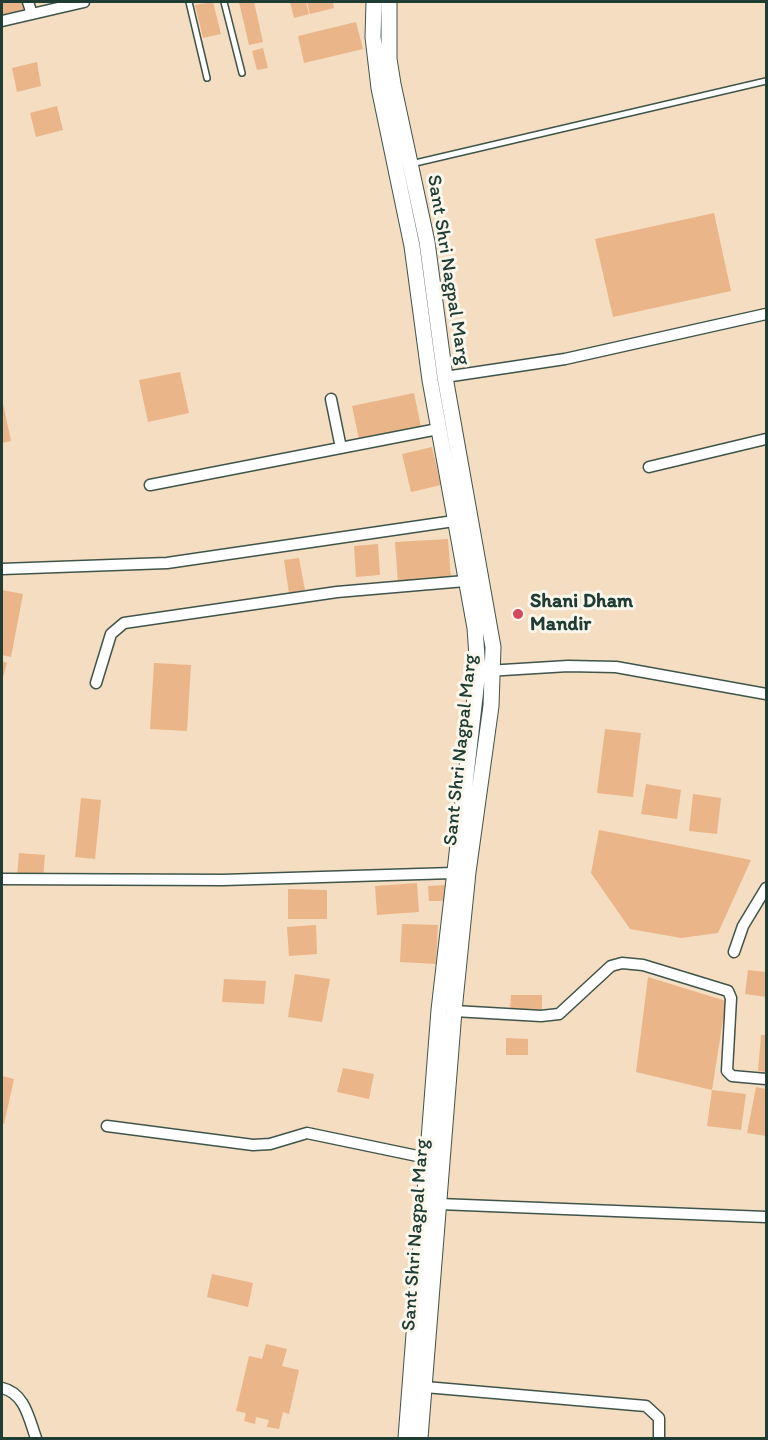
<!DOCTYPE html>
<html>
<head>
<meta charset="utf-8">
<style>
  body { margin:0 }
  #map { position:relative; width:768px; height:1440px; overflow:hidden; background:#f4ddc1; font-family:Itim,sans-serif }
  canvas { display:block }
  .frame { position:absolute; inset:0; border:3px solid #1f3d34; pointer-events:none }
</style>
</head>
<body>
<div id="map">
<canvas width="768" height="1440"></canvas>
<div class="frame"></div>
</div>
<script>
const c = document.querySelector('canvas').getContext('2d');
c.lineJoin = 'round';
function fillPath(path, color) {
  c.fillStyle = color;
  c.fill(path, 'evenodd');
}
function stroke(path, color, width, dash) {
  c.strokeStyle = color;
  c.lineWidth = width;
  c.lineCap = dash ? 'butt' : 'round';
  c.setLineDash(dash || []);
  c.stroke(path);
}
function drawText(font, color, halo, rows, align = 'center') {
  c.font = font + ' Itim,sans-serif';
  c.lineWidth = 6;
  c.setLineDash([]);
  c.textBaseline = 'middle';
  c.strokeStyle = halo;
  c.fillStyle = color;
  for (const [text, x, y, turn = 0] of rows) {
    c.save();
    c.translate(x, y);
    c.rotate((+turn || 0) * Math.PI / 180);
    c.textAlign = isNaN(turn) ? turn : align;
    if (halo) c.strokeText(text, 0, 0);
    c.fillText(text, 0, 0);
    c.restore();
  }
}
const building = new Path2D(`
  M2,2H25L28,13L2,20Z
  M213,2L221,34L203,38L195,5Z
  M239,2H254L263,42L249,45Z
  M290,2H306L309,14L294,18Z
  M307,2H333L334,8L310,14Z
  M356,22L363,49L304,63L298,36Z
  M263,48L268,68L257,70L252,51Z
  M37,62L41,86L17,92L12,68Z
  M57,106L63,130L36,137L30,113Z
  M714,213L731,291L613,317L595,239Z
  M180,372L189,413L148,422L139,380Z
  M414,393L421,427L359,439L352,406Z
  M2,399L11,441L2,443Z
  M432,447L441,485L411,492L402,454Z
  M448,539L451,580L398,584L395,542Z
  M378,544L380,575L356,577L354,546Z
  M299,558L305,590L289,593L284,560Z
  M2,590L23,594L11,657L2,655Z
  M2,661L7,663L2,681Z
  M154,663L191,665L187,731L150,729Z
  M605,729L641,733L633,797L597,793Z
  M646,784L681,790L677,819L641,814Z
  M693,794L721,798L717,834L689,831Z
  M81,798L101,800L95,859L75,857Z
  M599,830L751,860L718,933L681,938L630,929L591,873Z
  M19,853L45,855L43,878L17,876Z
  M417,883L419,912L377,915L375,886Z
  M446,885L447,901H429L428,886Z
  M288,889L327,890V919H288Z
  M402,924L438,925L436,964L400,962Z
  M316,925L317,954L289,956L287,927Z
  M748,970L766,972V997L745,994Z
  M295,974L330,979L322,1022L288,1017Z
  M648,977L726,1001L712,1090L636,1072Z
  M224,979L266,981L264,1004L222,1002Z
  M511,995H542V1011H510Z
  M761,1035H766V1072L758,1071Z
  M506,1038L528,1039V1055H506Z
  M343,1068L374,1074L369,1099L337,1092Z
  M2,1076L14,1079L4,1124H2Z
  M756,1087L766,1089V1136L747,1133Z
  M712,1090L746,1094L741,1130L707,1126Z
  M212,1274L253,1283L248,1307L207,1297Z
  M266,1344L287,1349L282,1366L299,1370L289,1414L283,1412L279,1429L267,1427L269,1420L256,1417L255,1424L244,1421L246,1413L236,1411L249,1356L262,1359Z`);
const service = new Path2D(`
  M189,2L207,78
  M224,2L242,73
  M411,164L766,81`);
const minor = new Path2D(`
  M28,2L32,14
  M2,21L84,2
  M445,377L565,359L766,314
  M331,399L341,448
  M649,467L766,439
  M150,485L438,429
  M2,569L167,563L454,521
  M487,671L568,666L616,667L766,694
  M96,683L111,634L124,623L337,592L465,581
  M2,879L223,880L453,873
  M734,952L743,926L766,888
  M454,1011L541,1016L559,1014L611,966L622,963L643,965L728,991L731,998L727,1071L732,1076L766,1079
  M107,1126L253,1145L270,1144L307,1133L427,1158
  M439,1204L766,1217
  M425,1387L646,1406L659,1418V1438
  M2,1388C25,1393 29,1419 36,1438`);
const secondary = new Path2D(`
  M374,2L373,37L379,88L412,246L430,380L475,628L478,671L439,1010L406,1438
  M389,2V59L393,84L427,242L445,377L493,647L491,706L468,872L454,1011L420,1438`);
const markers = [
  [518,614,6,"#d1495b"]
];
const streetNames = [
  ["Sant Shri Nagpal Marg",448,270,81],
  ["Sant Shri Nagpal Marg",461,750,-84],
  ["Sant Shri Nagpal Marg",416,1235,-86]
];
const poiNames = [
  ["Shani Dham",530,602],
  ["Mandir",530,625]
];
fillPath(building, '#ebb58a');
stroke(service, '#3f5549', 8);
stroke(minor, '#3f5549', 13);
stroke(secondary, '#3f5549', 17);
stroke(service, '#fff', 5);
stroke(minor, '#fff', 10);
stroke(secondary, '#fff', 15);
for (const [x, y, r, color] of markers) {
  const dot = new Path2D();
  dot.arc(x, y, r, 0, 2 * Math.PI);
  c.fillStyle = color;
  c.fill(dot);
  stroke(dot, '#fbf7ec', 2);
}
drawText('20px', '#1f3d34', '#fbf7ec', streetNames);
drawText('bold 20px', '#1f3d34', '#fbf7ec', poiNames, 'left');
</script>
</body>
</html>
